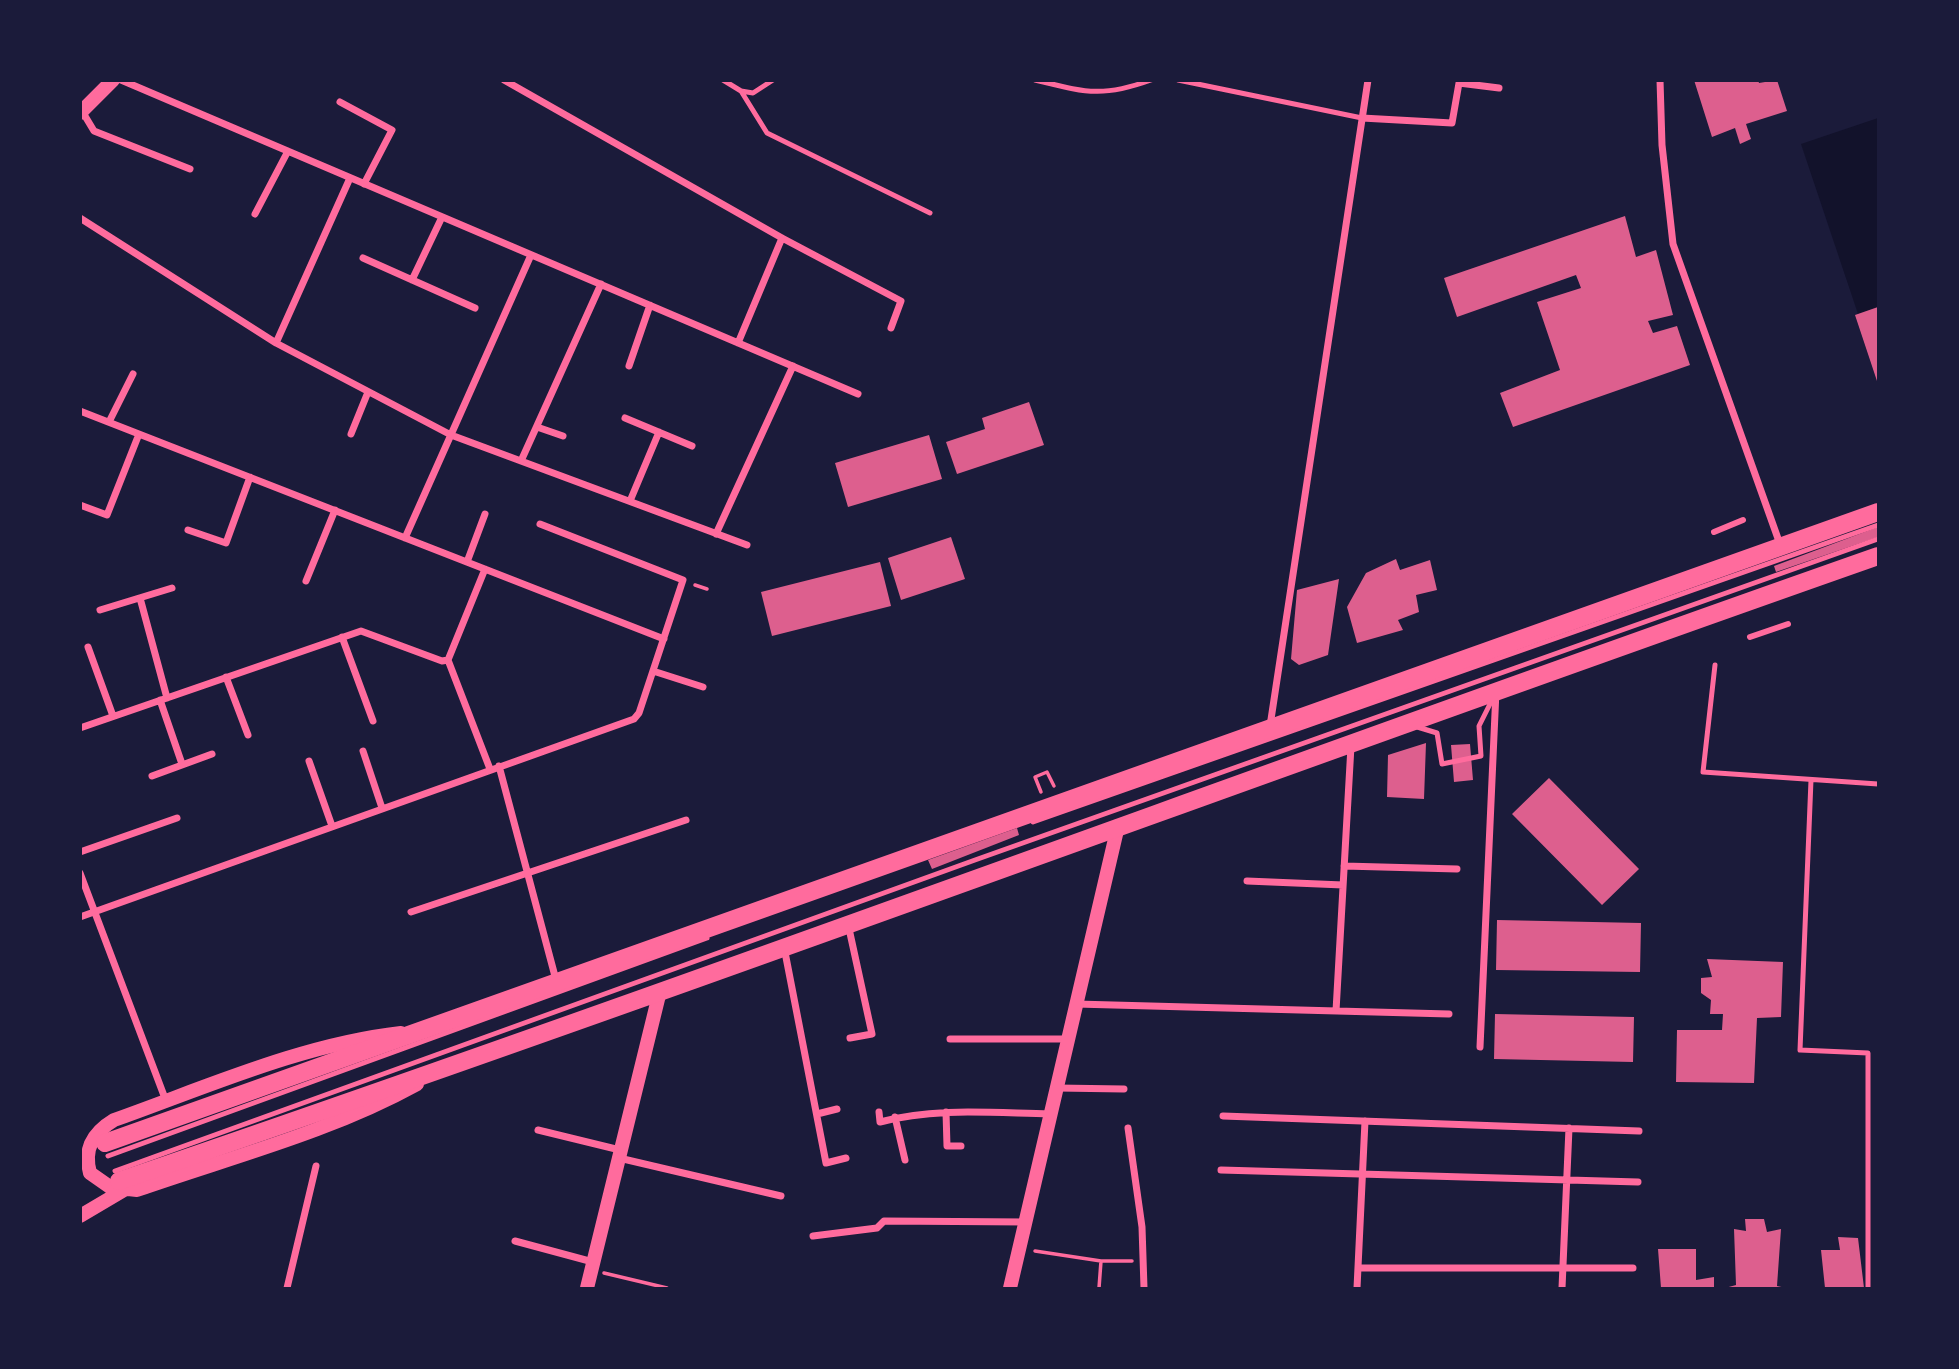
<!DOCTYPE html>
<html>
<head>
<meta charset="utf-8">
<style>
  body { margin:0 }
  #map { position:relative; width:1959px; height:1369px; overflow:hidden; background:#1b1b3a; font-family:"PT Sans",sans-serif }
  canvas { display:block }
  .frame { position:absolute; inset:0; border:82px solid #1b1b3a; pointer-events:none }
</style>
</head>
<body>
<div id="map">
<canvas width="1959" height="1369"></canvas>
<div class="frame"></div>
</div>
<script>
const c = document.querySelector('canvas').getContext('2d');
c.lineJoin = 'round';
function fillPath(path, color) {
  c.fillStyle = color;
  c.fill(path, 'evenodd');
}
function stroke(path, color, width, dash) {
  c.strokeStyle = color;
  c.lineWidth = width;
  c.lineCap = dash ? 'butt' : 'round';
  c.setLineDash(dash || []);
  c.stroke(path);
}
const water = new Path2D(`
  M1878,118V307L1858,314L1801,144Z`);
const building = new Path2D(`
  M1694,80H1758L1759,83L1777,80L1787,111L1746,124L1751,139L1740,144L1735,128L1712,137Z
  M1625,216L1636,257L1656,250L1673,315L1648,321L1653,333L1677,326L1690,365L1513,427L1500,393L1560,370L1537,302L1581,288L1576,275L1457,317L1444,278Z
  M1878,307V384L1855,315Z
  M1029,402L1044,445L957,474L946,442L985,429L982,418Z
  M929,435L942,479L848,507L835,463Z
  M1878,527V537L1776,572L1774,566Z
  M951,537L965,579L901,600L888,558Z
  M1396,559L1400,570L1430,560L1437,590L1416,595L1419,612L1398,620L1403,630L1357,643L1347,607L1366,573Z
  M880,562L891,606L772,636L761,592Z
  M1339,579L1328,655L1299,665L1291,659L1297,590Z
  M1426,743L1424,799L1387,797L1388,755Z
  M1470,744L1473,780L1454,782L1451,745Z
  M1549,778L1639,869L1602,905L1512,814Z
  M1017,828L1019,835L932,869L928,860Z
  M1497,920L1641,923L1640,972L1496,970Z
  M1707,959L1783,962L1781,1017L1757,1018L1754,1083L1676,1082L1677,1030H1722L1723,1014H1710L1711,1000L1701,993V978L1712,977Z
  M1495,1014L1634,1017L1633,1062L1494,1059Z
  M1745,1219H1764L1767,1232L1781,1229L1777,1286L1786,1288H1725L1736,1285L1734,1229L1746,1231Z
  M1838,1237L1858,1238L1864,1288H1825L1821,1250H1840Z
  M1658,1249H1696V1280L1714,1277V1288H1661Z`);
const path = new Path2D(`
  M695,585L707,589
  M1041,792L1035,777L1047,772L1054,786
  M1035,1251L1101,1261H1132
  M604,1273L667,1288
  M1099,1288L1101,1261`);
const service = new Path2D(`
  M723,80L741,91L753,93L773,80
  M1035,80C1085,92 1101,98 1151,80
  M1178,80L1362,118
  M741,91L767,133L930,213
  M1715,665L1703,772L1878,784
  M1414,726L1437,733L1442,764L1481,756L1479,726L1493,698
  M1811,780L1800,1050L1868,1053V1288
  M1033,822L1878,525
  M108,1156L707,938
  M115,1171L975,860L1878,539`);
const pedestrian = new Path2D(`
  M1714,532L1743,520
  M1750,637L1788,624`);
const minor = new Path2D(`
  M121,80L858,394
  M504,80L782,238L901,301L891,328
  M1660,80L1662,145L1673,244L1781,547
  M340,102L392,130L364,184
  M82,111L94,131L190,169
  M1362,118L1452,123L1459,83L1499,88
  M255,214L288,151
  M80,218L276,343L451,435L747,545
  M363,258L475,308
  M412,280L442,217
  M276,343L350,178
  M738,343L782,238
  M629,366L650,305
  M80,411L664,639
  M625,418L692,446
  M109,422L133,374
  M537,427L563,436
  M351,434L368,392
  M521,461L601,284
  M630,501L659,432
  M80,505L107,515L139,434
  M188,530L226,543L250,477
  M716,534L793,366
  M405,538L531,255
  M467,562L485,514
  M485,569L448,660L490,769
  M306,581L335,510
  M140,598L167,698
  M100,610L172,588
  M342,637L373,721
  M88,647L113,716
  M653,671L703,687
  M226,677L248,735
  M160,700L182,764
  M1270,726L1368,80
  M80,728L361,631L442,661L448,660
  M363,751L382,808
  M309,761L332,826
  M499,766L556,980
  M152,776L212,754
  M80,852L177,818
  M1344,866L1457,869
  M80,873L166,1101
  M1247,881L1343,885
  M411,912L686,820
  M80,917L634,719L639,713L683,580L540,524
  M848,924L872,1034L850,1038
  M784,947L826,1163L846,1158
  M1076,1004L1449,1014
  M1336,1011L1351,746
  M950,1039H1068
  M1480,1047L1496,691
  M1057,1088L1124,1089
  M879,1112L880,1122C935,1107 993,1113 1050,1114
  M946,1112L947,1146H961
  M817,1114L837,1109
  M1223,1116L1639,1131
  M895,1117L905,1160
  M1128,1128L1142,1227L1144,1288
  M538,1130L620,1150
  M619,1158L781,1196
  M1221,1170L1638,1182
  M813,1236L877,1228L884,1221L1026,1222
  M515,1241L593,1262
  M1358,1268H1633
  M287,1288L316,1166
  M1357,1288L1365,1121
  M1562,1288L1569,1128`);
const secondary = new Path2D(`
  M80,113L113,80
  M401,1033C303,1044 207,1087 114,1120C94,1132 83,1148 90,1173L110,1187L137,1190C231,1157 330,1132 417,1084
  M80,1216L124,1190
  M587,1288L660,991
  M1010,1288L1118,826`);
const primary = new Path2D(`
  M105,1143L1878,512
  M119,1181C708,980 1291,762 1878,556`);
fillPath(water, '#12122b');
fillPath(building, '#dd5f8e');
stroke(path, '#ff6b9d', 3.5);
stroke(service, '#ff6b9d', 5);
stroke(pedestrian, '#ff6b9d', 6);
stroke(minor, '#ff6b9d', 7);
stroke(secondary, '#ff6b9d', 14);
stroke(primary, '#ff6b9d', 18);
</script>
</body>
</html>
